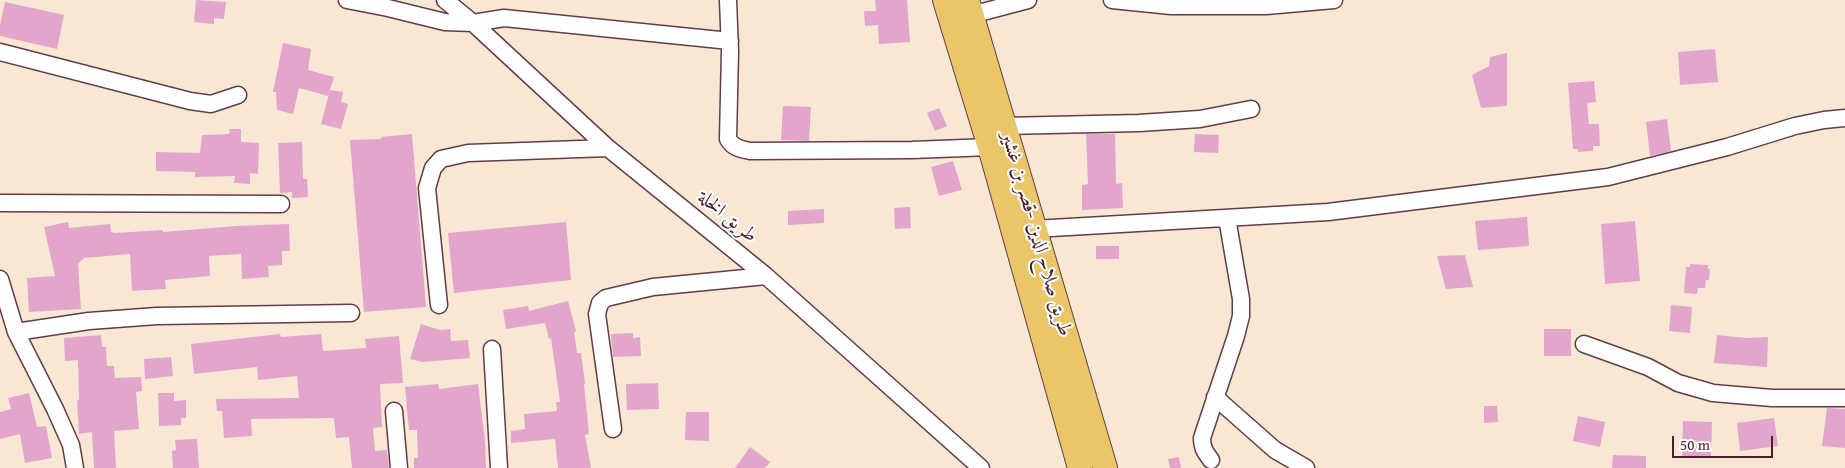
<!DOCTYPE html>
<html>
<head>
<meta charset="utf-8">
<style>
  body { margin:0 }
  #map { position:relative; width:1845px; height:468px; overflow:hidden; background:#f7e7d4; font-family:"Gentium Book Plus",serif }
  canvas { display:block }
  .scale { position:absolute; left:1672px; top:436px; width:101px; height:22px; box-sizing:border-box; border:2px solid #4a1f2b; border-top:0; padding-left:6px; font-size:15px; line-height:18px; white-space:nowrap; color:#4a1f2b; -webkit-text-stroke:4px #fff; paint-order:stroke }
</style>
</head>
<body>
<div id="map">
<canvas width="1845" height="468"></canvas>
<div class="scale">50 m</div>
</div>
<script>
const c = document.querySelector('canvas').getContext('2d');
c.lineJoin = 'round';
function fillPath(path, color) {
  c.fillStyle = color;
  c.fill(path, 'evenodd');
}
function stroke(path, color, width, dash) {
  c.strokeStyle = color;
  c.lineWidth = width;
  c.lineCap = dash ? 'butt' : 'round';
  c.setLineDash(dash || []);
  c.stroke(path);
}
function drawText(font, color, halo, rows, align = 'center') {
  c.font = font + ' "Gentium Book Plus",Amiri,serif';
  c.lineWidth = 4;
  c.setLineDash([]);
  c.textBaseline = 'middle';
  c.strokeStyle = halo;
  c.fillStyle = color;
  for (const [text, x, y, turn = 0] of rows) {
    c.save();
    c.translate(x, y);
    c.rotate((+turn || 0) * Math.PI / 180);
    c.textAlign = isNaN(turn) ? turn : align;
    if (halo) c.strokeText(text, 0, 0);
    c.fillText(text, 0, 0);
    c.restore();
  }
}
const building = new Path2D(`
  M196,0L226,2L224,19L214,18V24L194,22Z
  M875,0H907L910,42L879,44L878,25L865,26L864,11H876Z
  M5,2L64,15L57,49L0,36V25Z
  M283,43L311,49L308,70L334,77L328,96L299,88L293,114L277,110L276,92H273Z
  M1715,49L1718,82L1680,85L1678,52Z
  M1507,53V106L1481,108L1472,75L1489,66L1490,57Z
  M1594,81L1596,102L1587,103L1589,124H1599L1600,146H1593V151L1578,152V149H1573L1568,83Z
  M330,90L343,92L341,102L348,104L341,129L321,124Z
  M783,106L811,107L809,141L781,140Z
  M939,108L947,126L935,131L927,113Z
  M1667,119L1671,151L1650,156L1646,122Z
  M230,129H241V142L259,143L258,174L250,173V184L234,183L235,176L195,177V172L156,171V152L200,153L202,135L229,134Z
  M412,134L426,307L364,312L350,140L381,139V137Z
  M1086,134H1115L1116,184L1122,183L1123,208L1082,210V185L1088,184Z
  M1195,134L1219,135L1218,153L1194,152Z
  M302,142L303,179H307L308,197L292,198V192L280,193L278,143Z
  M953,161L962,190L939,196L931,167Z
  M910,207L911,228L895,229L894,208Z
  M824,209V223L788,225V211Z
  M1527,217L1529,246L1478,250L1475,221Z
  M1635,221L1640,281L1605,284L1601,224Z
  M68,222L69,228L110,224L111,232L115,233L163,230V232L237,226L289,224L290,251H282V265L268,266L269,277L242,279L241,254L209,256L210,276L165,280L166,289L132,291L130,254L84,258L78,264L81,309L29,312L27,278L55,276L44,227Z
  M566,222L571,280L454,293L448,233Z
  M1096,246H1119V259H1096Z
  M1465,255L1473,287L1446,289L1437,256Z
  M1690,264L1708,265V269H1710L1709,280H1706L1705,288H1698L1697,294L1684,293L1686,267H1690Z
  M568,301L576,331L574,332L577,353H581L585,383L584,384L589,434L585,435L591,468H558L555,439L511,443V431L525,429L524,414L557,411L556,402H560L551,338L549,339L545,323L506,329L503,310L528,306L529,311Z
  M1671,305L1692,307L1690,333L1669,331Z
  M421,324L440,330L450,329L451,341L468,340L470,358L423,362L410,359Z
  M1544,329H1571V356H1544Z
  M633,333V338L640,337L641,356L613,357L611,334Z
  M280,334L281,337L321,334L323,351L366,348L365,339L399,336L403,383L380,384L382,427L373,428L375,451L387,450L389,468H352L349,437L336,438L334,418L251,419L252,436L224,438L222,411H217L216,399L299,398L297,376L258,380L257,367L194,374L191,344Z
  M101,335L102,347H106L107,366H114L115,378L141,377L142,391L136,392L139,429L114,431L116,468H94L92,432L79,434L77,400H79L78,360L65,361L64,338Z
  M1717,335L1746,338L1768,337L1767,367L1714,363Z
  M171,357L173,376L145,379L144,359Z
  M658,383L659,409L627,410L626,384Z
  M438,384L439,389L478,384L485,441L486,468H414V458H418L417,430H409L405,387Z
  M29,393L37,427L46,426L52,458L25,463L20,434L0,439V412L11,409L8,398Z
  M158,393H174V401L186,400V418H181V425L159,426Z
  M1484,406H1497L1498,422L1484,423Z
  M1827,408L1845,409V448L1822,446Z
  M686,412H709V441L685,440Z
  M1578,416L1605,422L1600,447L1573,441Z
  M1774,418L1778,446L1740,451L1737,423Z
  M1683,421L1712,422L1711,457L1682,456Z
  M197,439L199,468H173L172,451L176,450L175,440Z
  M750,447L770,462L765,468H735Z
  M1613,455L1646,456V468H1612Z
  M1179,457L1181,468H1170L1168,459Z`);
const minor = new Path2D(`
  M347,0L388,8L445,22L473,23L504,18L730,41
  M445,0L473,23L608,148L766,276L981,468
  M728,0L730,51L728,139C733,148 741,149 750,151L912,150L990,147
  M1112,0L1171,6H1266L1334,0
  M971,15L1028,0
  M0,52L190,101L211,104L238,95
  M1004,126L1139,123L1200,119L1251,109
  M0,203L281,204
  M1034,229L1328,212L1608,177L1727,147L1795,126L1824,120L1845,118
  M0,279L16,332L55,409L71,445L75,468
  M439,305L427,188L433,168L441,159L468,153L608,148
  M16,332L89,321L157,316L351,313
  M1584,344L1648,367L1678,383L1713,393L1772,398H1845
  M492,349L499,468
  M1215,397L1275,450L1306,468
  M394,411L399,468
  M613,429L597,314L600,303L606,298L653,287L766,276
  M1211,460C1205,452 1202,448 1202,438L1236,336L1241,316V299L1227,218`);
const highway = new Path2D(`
  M945,0L990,147L1080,468
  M967,0L1105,468`);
const streetNames = [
  ["طريق الخلة",727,217,39],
  ["طريق صلاح الدين -قصر بن غشير",1036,234,74]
];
fillPath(building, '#e2a6cd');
stroke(minor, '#643d44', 19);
stroke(highway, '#643d44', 26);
stroke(minor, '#fff', 16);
stroke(highway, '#e9c769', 24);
drawText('20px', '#4a1f2b', '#fff', streetNames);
</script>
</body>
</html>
